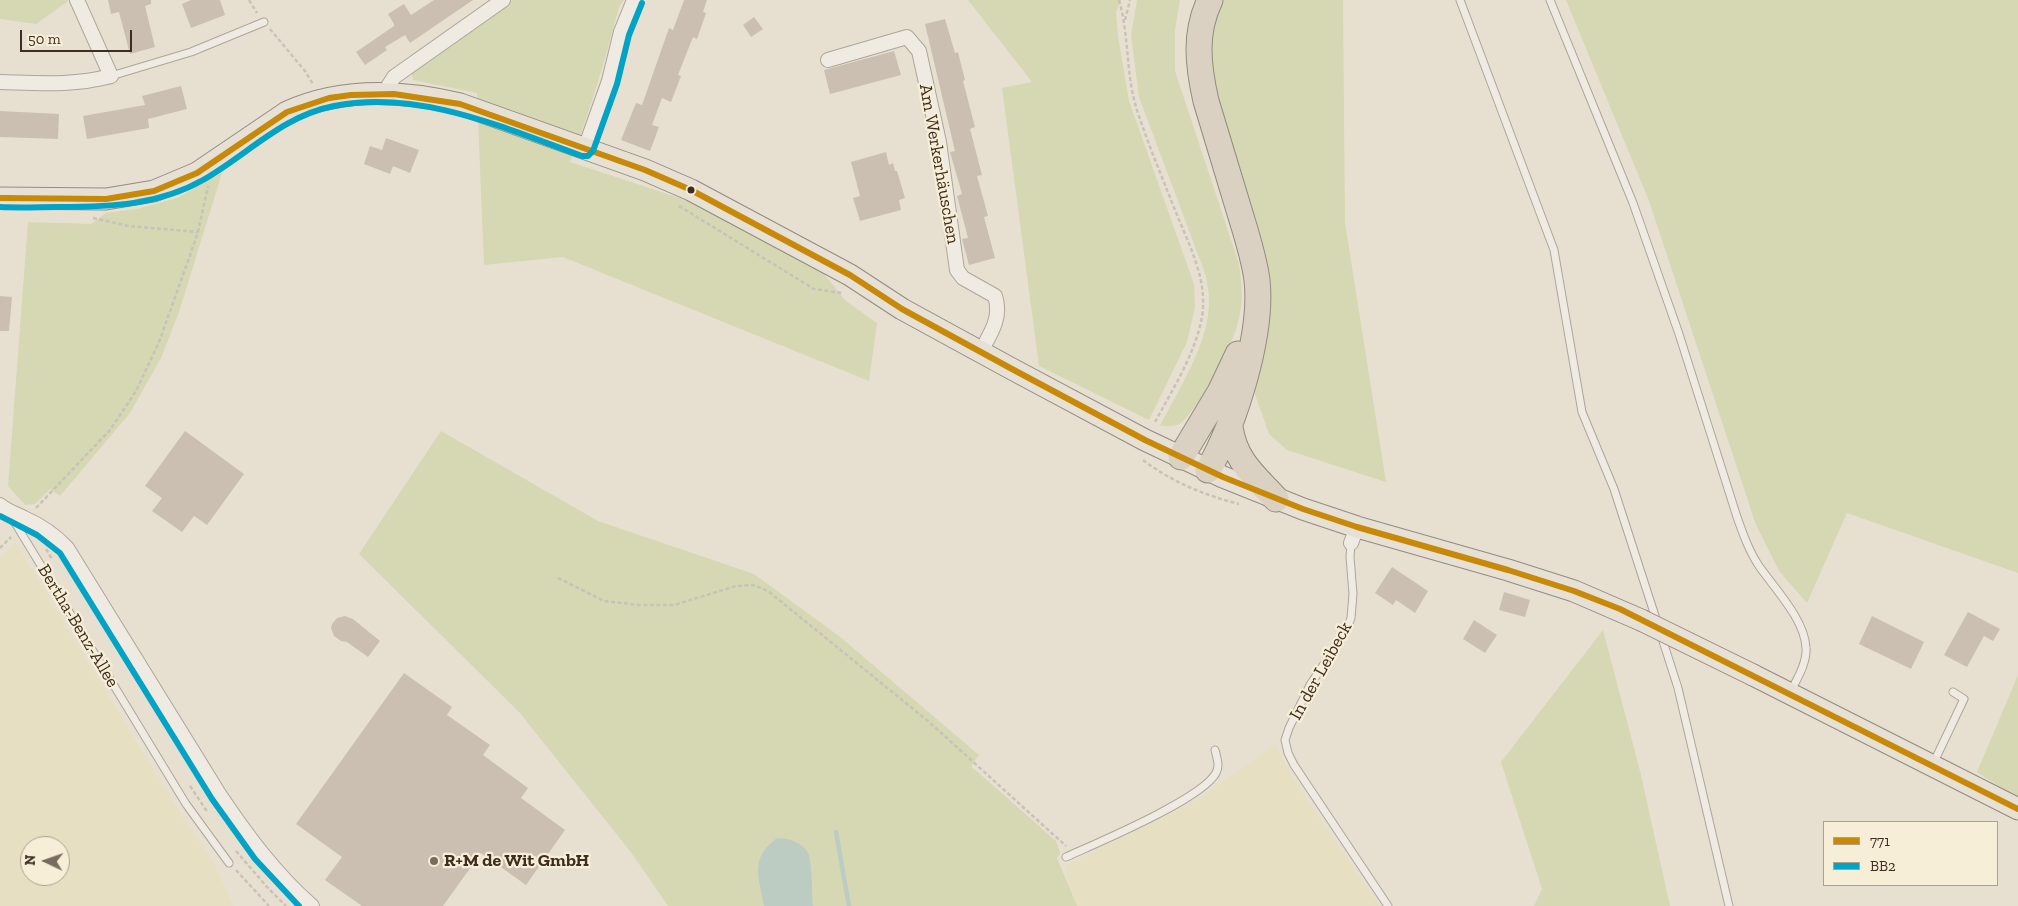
<!DOCTYPE html>
<html>
<head>
<meta charset="utf-8">
<style>
  body { margin:0 }
  #map { position:relative; width:2018px; height:906px; overflow:hidden; background:#e7e0d1; font-family:"Zilla Slab",serif }
  canvas { display:block }
  .legend { position:absolute; left:1823px; top:821px; width:175px; height:65px; box-sizing:border-box; background:#f7eed8; border:1px solid #ada18e; margin:0; padding:6px 9px; list-style:none; font-size:15px; color:#3d2e20 }
  .legend li { display:flex; align-items:center; gap:10px; height:25px }
  .legend b { width:25px; border:1px solid #ada18e }
  .north { position:absolute; left:20px; top:836px; width:50px; height:50px; box-sizing:border-box; background:#f7eed8; border:1px solid #ada18e; border-radius:50%; rotate:273deg; font-size:14px; font-weight:700; line-height:20px; text-align:center; color:#3d2e20 }
  .north::after { content:''; display:block; margin:auto; width:18px; height:22px; background:#786c5e; clip-path:polygon(50% 0,100% 100%,50% 72%,0 100%) }
  .scale { position:absolute; left:20px; top:30px; width:112px; height:22px; box-sizing:border-box; border:2px solid #3d2e20; border-top:0; padding-left:6px; font-size:15px; line-height:18px; white-space:nowrap; color:#3d2e20; -webkit-text-stroke:4px #f7eed8; paint-order:stroke }
</style>
</head>
<body>
<div id="map">
<canvas width="2018" height="906"></canvas>
<ul class="legend">
<li><b style="height:6px;background:#c88808"></b>771</li>
<li><b style="height:6px;background:#03a3c5"></b>BB2</li>
</ul>
<div class="north">N</div>
<div class="scale">50 m</div>
</div>
<script>
const c = document.querySelector('canvas').getContext('2d');
c.lineJoin = 'round';
function fillPath(path, color) {
  c.fillStyle = color;
  c.fill(path, 'evenodd');
}
function stroke(path, color, width, dash) {
  c.strokeStyle = color;
  c.lineWidth = width;
  c.lineCap = dash ? 'butt' : 'round';
  c.setLineDash(dash || []);
  c.stroke(path);
}
function drawText(font, color, halo, rows, align = 'center') {
  c.font = font + ' "Zilla Slab",serif';
  c.lineWidth = 4.5;
  c.setLineDash([]);
  c.textBaseline = 'middle';
  c.strokeStyle = halo;
  c.fillStyle = color;
  for (const [text, x, y, turn = 0] of rows) {
    c.save();
    c.translate(x, y);
    c.rotate((+turn || 0) * Math.PI / 180);
    c.textAlign = isNaN(turn) ? turn : align;
    if (halo) c.strokeText(text, 0, 0);
    c.fillText(text, 0, 0);
    c.restore();
  }
}
const farmland = new Path2D(`
  M15,542L186,823L215,865L233,906H0V557ZM30,846H60V876H30Z
  M1275,744L1298,787L1380,906H1077L1069,886L1065,866L1200,798Z`);
const green = new Path2D(`
  M0,0H67L68,1L36,24L0,19Z
  M513,0H624L619,7C605,60 590,112 570,162L701,205L823,273L846,301L877,323L869,381L563,257L484,265L477,93L413,80L411,71Z
  M968,0H1121L1116,12L1118,37L1129,101L1194,284L1195,307L1187,342L1149,420L1039,366L1002,88L1032,82Z
  M1137,0H1180L1175,30V71L1239,264C1241,278 1243,293 1241,307C1239,321 1235,334 1229,347C1223,362 1192,418 1179,424C1174,427 1166,426 1160,426C1179,388 1210,342 1209,300C1209,292 1207,284 1206,276L1139,97L1131,35Z
  M1222,0H1343L1345,223L1386,482L1287,450L1269,434L1252,386L1266,320L1206,66L1213,19Z
  M1566,0H2018V573L1847,513L1807,603L1779,571L1756,525L1649,201Z
  M222,173L179,312L161,358L130,413L60,496L50,489L35,504L25,505L8,486L28,222L91,224L106,213L137,209L177,198Z
  M441,431L598,521L754,574L839,636L979,755L971,766L1056,841L1060,853L1057,858L1077,906H668L630,851L519,712L359,554Z
  M1603,630L1640,771L1670,906H1534L1542,889L1501,762Z
  M2018,675V799L1977,772Z`);
const water = new Path2D(`
  M777,838C788,838 802,842 808,853C812,861 812,895 813,906H764C759,877 749,859 777,838Z`);
const stream = new Path2D(`
  M836,832L849,906`);
const building = new Path2D(`
  M108,0H151V4L145,6L155,47L130,54L119,12L111,14Z
  M191,0H220L225,15L191,28L182,4Z
  M434,0H473L410,43L405,35L385,47L387,50L365,65L356,52L394,26V24L388,14L404,4L411,15Z
  M684,0H707L703,12L706,13L697,39L693,37L678,75L681,76L671,102L662,98L652,125L659,127L650,151L621,140L636,103L642,105L669,28L673,30Z
  M754,17L763,29L751,37L743,25Z
  M945,19L955,53L958,52L965,80L963,81L975,127L970,129L982,175L977,176L988,216L984,217L995,258L969,265L962,239L968,238L957,196L962,194L950,152L955,151L925,24Z
  M894,51L901,75L830,94L824,70Z
  M181,86L187,109L148,119L149,128L87,139L83,116L145,105L142,96Z
  M0,111L59,114L58,139L0,137Z
  M386,138L419,150L410,173L393,166L390,174L364,164L370,146L382,150Z
  M886,152L889,165L893,163L895,171H897L905,198L899,200L901,210L860,221L853,198L860,196L851,162Z
  M0,296L12,297L9,331H0Z
  M185,431L244,474L207,525L194,516L182,532L152,511L162,498L145,486Z
  M1392,567L1428,591L1415,613L1396,600L1393,605L1375,593Z
  M1504,592L1530,600L1525,617L1499,610Z
  M1968,612L2000,629L1993,641L1984,636L1967,667L1944,655Z
  M345,616L353,619L380,641L368,657L347,642L341,641L334,636L331,628L332,624L337,618Z
  M1872,616L1924,642L1911,669L1859,644Z
  M1474,620L1497,635L1485,653L1463,639Z
  M404,673L452,707L447,715L490,745L483,755L528,788L521,798L565,830L526,885L481,853L443,906H362L325,880L342,857L296,824Z`);
const path = new Path2D(`
  M249,0L257,13
  M1119,0C1130,38 1125,78 1139,116C1150,149 1164,182 1177,215C1190,247 1208,281 1202,317C1195,355 1172,390 1154,424
  M1125,20L1130,0
  M270,29L305,71L313,84
  M679,206L814,289L842,293
  M93,218L129,226L198,232
  M1143,460C1172,482 1204,495 1239,504
  M36,508L110,430L136,391L159,342L188,261L198,232L208,186
  M0,548L11,537
  M46,549L52,559
  M558,578L604,601L638,605H674L736,586L753,585L768,591L928,721L1066,846
  M190,786L208,813
  M236,851L267,887L286,906
  M236,870L269,906`);
const service = new Path2D(`
  M1460,0L1554,250L1582,412L1614,489L1657,622
  M1550,0L1633,203L1679,334L1737,517C1743,534 1749,551 1759,566C1775,589 1805,620 1806,648C1807,663 1797,679 1791,691
  M111,76L191,52L264,22
  M9,513L186,804L229,863
  M1351,543L1350,557L1353,594L1351,618L1346,631L1310,685L1289,728L1285,740L1288,753L1294,765L1388,906
  M1661,635L1678,688L1729,906
  M1933,764L1964,699L1953,692
  M1066,857C1097,843 1202,799 1216,773C1220,766 1217,758 1215,750`);
const minor = new Path2D(`
  M828,60L907,37L919,51L939,142L957,270L963,278L995,296C1002,317 991,333 981,351
  M0,82C38,83 74,86 111,76L77,0
  M384,93L394,77L503,0
  M585,148L609,81L621,32L634,0
  M0,505C7,511 16,514 24,518C40,525 55,535 67,548L219,794C246,834 275,874 312,906
  M1351,543L1357,527`);
const primary = new Path2D(`
  M0,198L106,199L154,191L197,173L287,112C342,87 402,90 460,104L645,170L691,190L850,275L902,309L1012,369L1145,440L1223,477L1303,509L1357,527L1508,570L1574,591L1641,620
  M1753,675L2018,809`);
const motorway = new Path2D(`
  M1230,427C1235,461 1254,475 1276,499
  M1181,457L1220,392L1238,354
  M1208,470C1235,424 1263,334 1257,280C1254,257 1246,233 1239,210C1228,174 1217,137 1206,101C1198,66 1194,33 1210,0`);
const primaryBridge = new Path2D(`
  M1641,620L1753,675`);
const bus1 = new Path2D(`
  M0,198L106,199L154,191L197,173L287,112L329,98L351,95L394,94L460,104L645,170L691,190L850,275L902,309L1012,369L1145,440L1223,477L1303,509L1357,527L1508,570L1574,591L1620,609L2018,809`);
const bus2 = new Path2D(`
  M0,207C20,208 40,207 60,207C110,207 159,205 203,180C247,155 282,116 334,106C419,89 504,128 582,156H588L593,151L617,84L629,35L642,3
  M0,516L37,535L60,553L212,799L255,859L299,906`);
const markers = [
  [691,190,4.5,"#3d2e20"],
  [434,861,5,"#786c5e"]
];
const streetNames = [
  ["Am Werkerhäuschen",939,164,80],
  ["Bertha-Benz-Allee",78,626,59],
  ["In der Leibeck",1321,671,-61]
];
const poiNames = [
  ["R+M de Wit GmbH",444,861]
];
fillPath(farmland, '#e6dfc2');
fillPath(green, '#d6d7b3');
fillPath(water, '#bcccc2');
stroke(stream, '#bcccc2', 4.5);
fillPath(building, '#cbbfb2');
stroke(service, '#ada599', 9);
stroke(minor, '#ada599', 16);
stroke(primary, '#928b80', 23);
stroke(motorway, '#928b80', 27);
stroke(path, '#c8c2b9', 2.5, [4, 2.5]);
stroke(service, '#efebe3', 7);
stroke(minor, '#efebe3', 14);
stroke(primary, '#e6e1d4', 21);
stroke(motorway, '#dad1c2', 25);
stroke(primaryBridge, '#928b80', 23, []);
stroke(primaryBridge, '#e6e1d4', 21);
stroke(bus1, '#c88808', 6);
stroke(bus2, '#03a3c5', 6);
for (const [x, y, r, color] of markers) {
  const dot = new Path2D();
  dot.arc(x, y, r, 0, 2 * Math.PI);
  c.fillStyle = color;
  c.fill(dot);
  stroke(dot, '#f7eed8', 2);
}
drawText('18px', '#3d2e20', '#f7eed8', streetNames);
drawText('bold 18px', '#3d2e20', '#f7eed8', poiNames, 'left');
</script>
</body>
</html>
